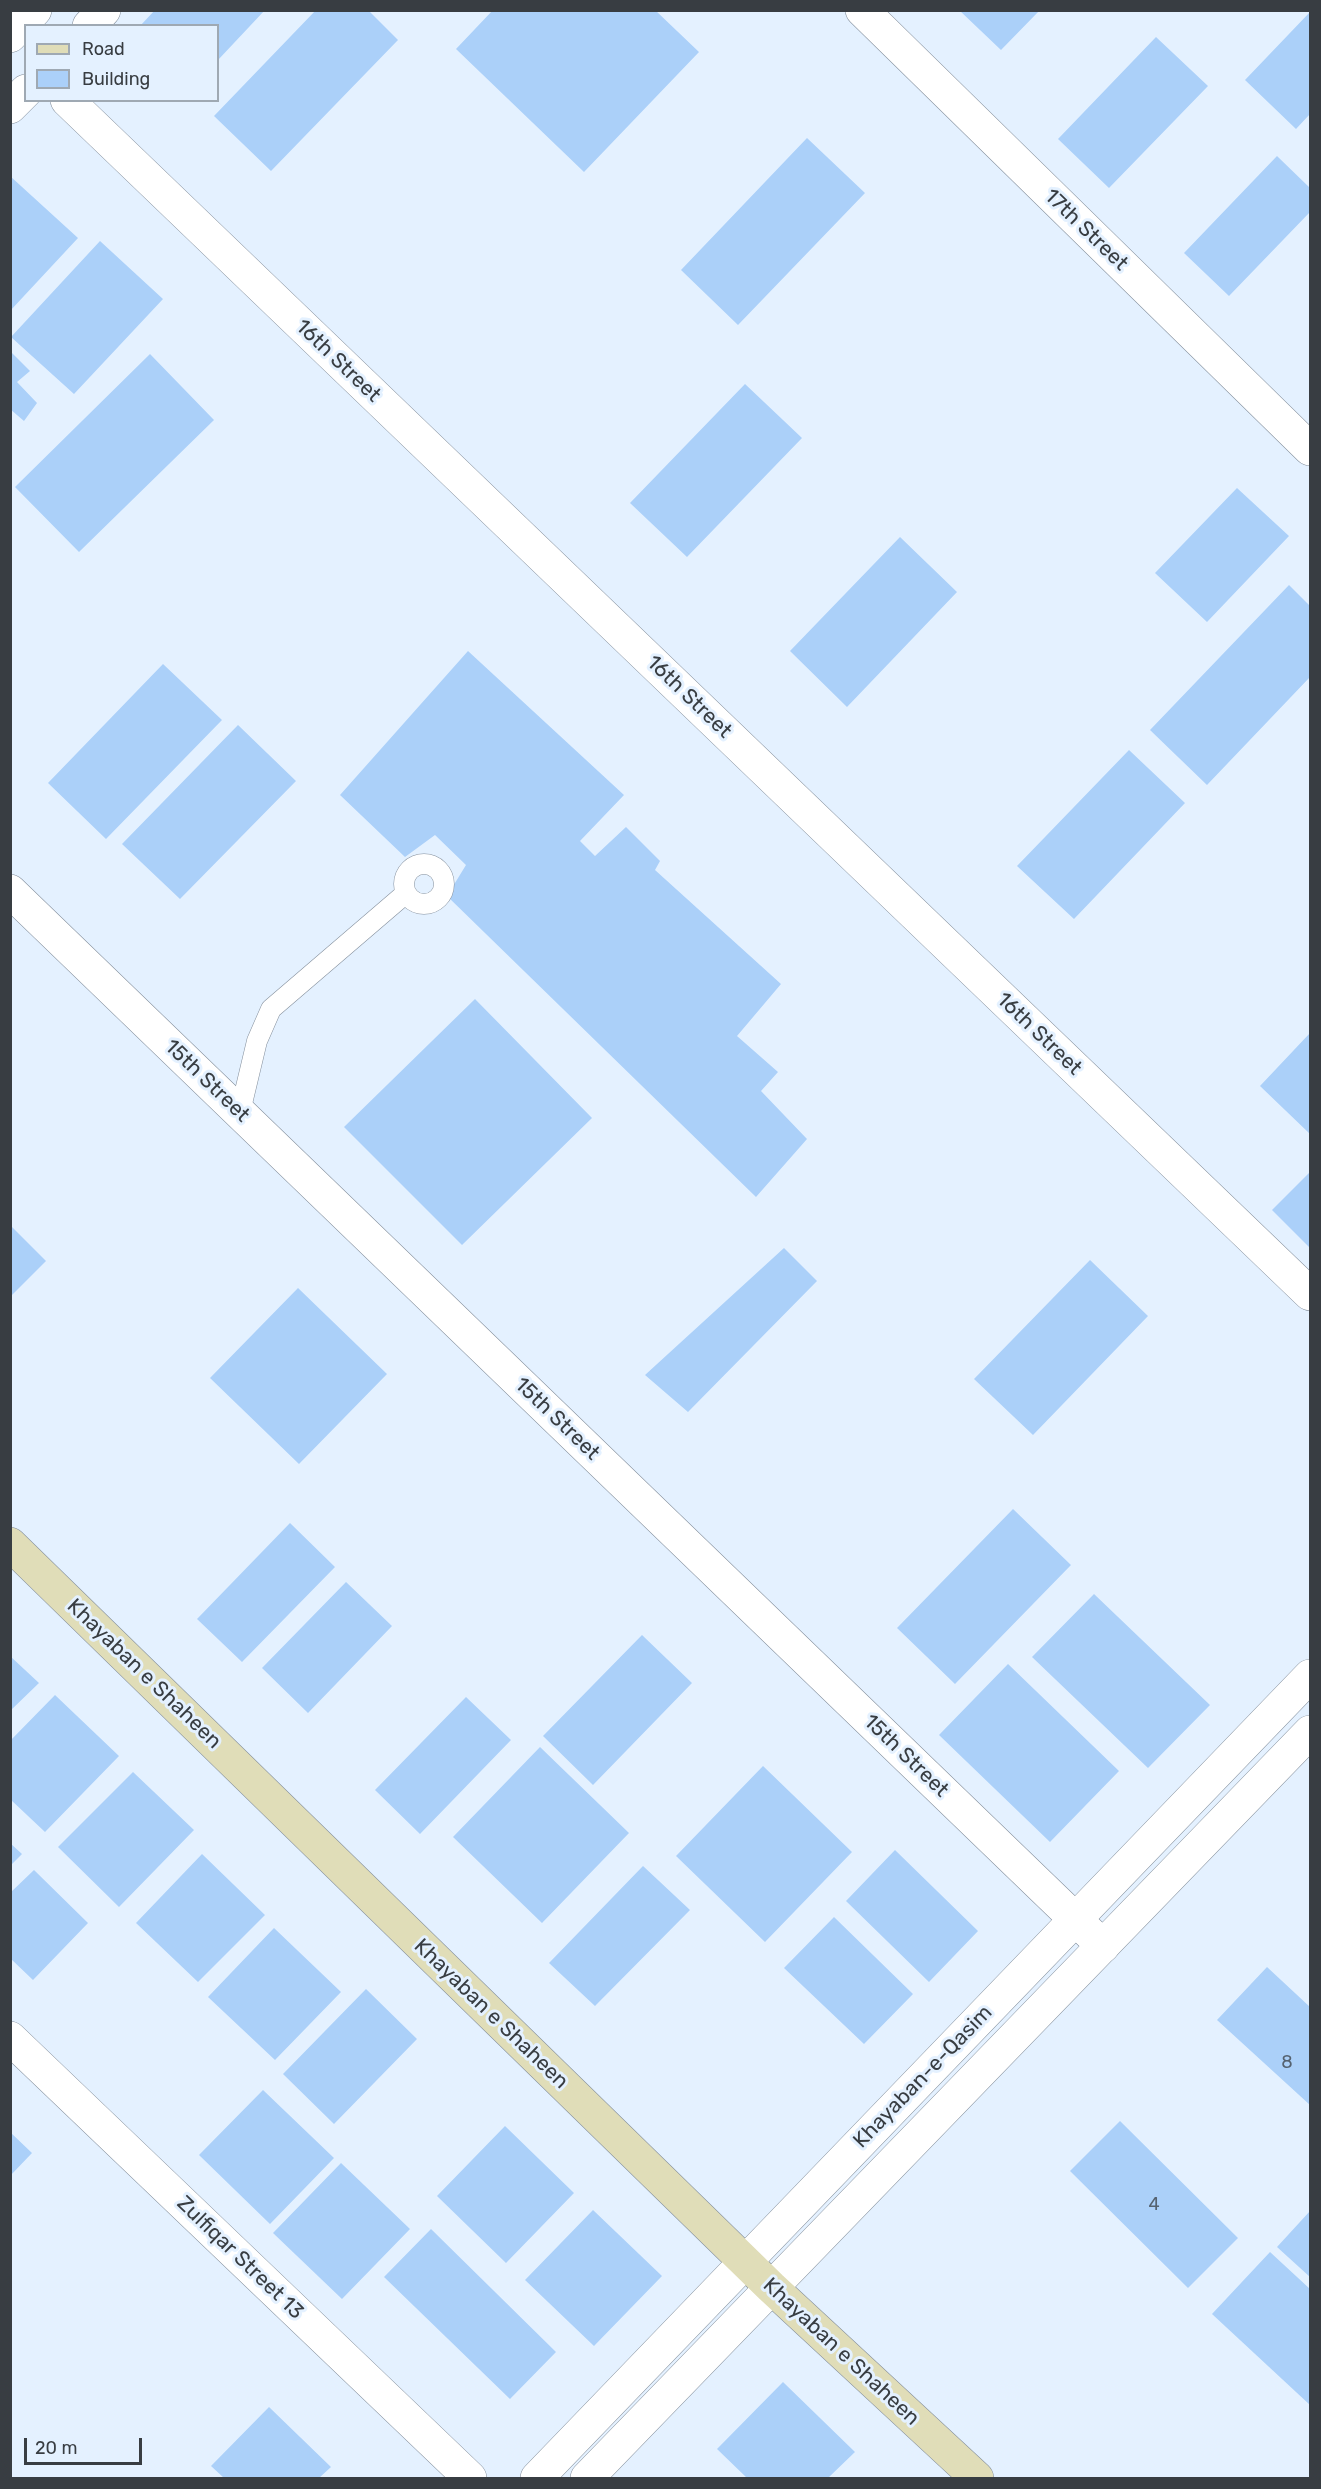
<!DOCTYPE html>
<html>
<head>
<meta charset="utf-8">
<style>
  body { margin:0 }
  #map { position:relative; width:1321px; height:2489px; overflow:hidden; background:#e4f1ff; font-family:Rubik,sans-serif }
  canvas { display:block }
  .frame { position:absolute; inset:0; border:12px solid #383d42; pointer-events:none }
  .legend { position:absolute; left:24px; top:24px; width:195px; height:78px; box-sizing:border-box; background:#e4f1ff; border:2px solid #9fa9b3; margin:0; padding:8px 10px; list-style:none; font-size:18px; color:#383d42 }
  .legend li { display:flex; align-items:center; gap:12px; height:30px }
  .legend b { width:30px; border:2px solid #9fa9b3 }
  .scale { position:absolute; left:24px; top:2438px; width:118px; height:27px; box-sizing:border-box; border:3px solid #383d42; border-top:0; padding-left:8px; font-size:18px; line-height:21px; white-space:nowrap; color:#383d42; -webkit-text-stroke:4px #e4f1ff; paint-order:stroke }
</style>
</head>
<body>
<div id="map">
<canvas width="1321" height="2489"></canvas>
<div class="frame"></div>
<ul class="legend">
<li><b style="height:8px;background:#e0ddb8"></b>Road</li>
<li><b style="height:16px;background:#abd0f9"></b>Building</li>
</ul>
<div class="scale">20 m</div>
</div>
<script>
const c = document.querySelector('canvas').getContext('2d');
c.lineJoin = 'round';
function fillPath(path, color) {
  c.fillStyle = color;
  c.fill(path, 'evenodd');
}
function stroke(path, color, width, dash) {
  c.strokeStyle = color;
  c.lineWidth = width;
  c.lineCap = dash ? 'butt' : 'round';
  c.setLineDash(dash || []);
  c.stroke(path);
}
function drawText(font, color, halo, rows, align = 'center') {
  c.font = font + ' Rubik,sans-serif';
  c.lineWidth = 6;
  c.setLineDash([]);
  c.textBaseline = 'middle';
  c.strokeStyle = halo;
  c.fillStyle = color;
  for (const [text, x, y, turn = 0] of rows) {
    c.save();
    c.translate(x, y);
    c.rotate((+turn || 0) * Math.PI / 180);
    c.textAlign = isNaN(turn) ? turn : align;
    if (halo) c.strokeText(text, 0, 0);
    c.fillText(text, 0, 0);
    c.restore();
  }
}
const building = new Path2D(`
  M155,10H265L218,60V26H140Z
  M316,10H368L398,40L271,171L214,116Z
  M493,10H655L699,52L584,172L456,49Z
  M959,10H1040L1001,50Z
  M1310,12V114L1296,129L1245,80Z
  M1156,37L1208,86L1109,188L1058,139Z
  M807,138L865,193L738,325L681,270Z
  M1277,156L1310,188V212L1229,296L1184,253Z
  M10,176L78,238L10,311Z
  M100,241L163,299L74,394L11,337Z
  M10,351L30,371L17,382L37,403L24,421L10,409Z
  M150,354L214,420L79,552L15,487Z
  M745,384L802,438L687,557L630,503Z
  M1237,488L1289,536L1207,622L1155,573Z
  M900,537L957,592L847,707L790,651Z
  M1289,585L1310,606V677L1207,785L1150,730Z
  M468,651L624,795L580,841L595,856L626,827L660,861L655,870L781,984L737,1036L778,1072L761,1091L807,1139L756,1197L447,896L466,865L435,835L405,857L340,795Z
  M163,664L222,720L106,839L48,783Z
  M238,725L296,781L180,899L122,844Z
  M1129,750L1185,803L1074,919L1017,866Z
  M475,999L592,1118L462,1245L344,1127Z
  M1310,1033V1134L1260,1086Z
  M1310,1172V1248L1272,1210Z
  M10,1225L46,1261L10,1297Z
  M784,1248L817,1281L688,1412L645,1375Z
  M1090,1260L1148,1316L1033,1435L974,1379Z
  M298,1288L387,1374L299,1464L210,1378Z
  M1013,1509L1071,1565L955,1684L897,1628Z
  M290,1523L335,1567L242,1662L197,1619Z
  M346,1582L392,1626L308,1713L262,1668Z
  M1094,1594L1210,1705L1148,1768L1032,1657Z
  M642,1635L692,1683L593,1785L543,1736Z
  M10,1656L39,1683L10,1711Z
  M1008,1664L1119,1771L1050,1842L939,1735Z
  M55,1695L119,1756L45,1832L10,1799V1741Z
  M466,1697L511,1740L420,1834L375,1790Z
  M540,1747L629,1833L542,1923L453,1837Z
  M763,1766L852,1852L765,1942L676,1856Z
  M133,1772L194,1830L119,1907L58,1847Z
  M10,1843L22,1854L10,1866Z
  M895,1850L978,1931L929,1982L846,1901Z
  M202,1854L265,1915L198,1982L136,1923Z
  M643,1866L690,1910L595,2006L549,1963Z
  M34,1870L88,1923L33,1980L10,1958V1893Z
  M834,1917L913,1994L864,2044L784,1968Z
  M274,1928L341,1992L275,2060L208,1997Z
  M1267,1967L1310,2007V2105L1217,2020Z
  M366,1989L417,2039L334,2124L283,2074Z
  M263,2090L334,2158L270,2224L199,2155Z
  M1120,2121L1238,2238L1188,2288L1070,2171Z
  M505,2126L574,2193L506,2263L437,2196Z
  M10,2132L32,2153L10,2176Z
  M341,2163L410,2229L342,2299L273,2233Z
  M593,2210L662,2276L594,2346L525,2280Z
  M1310,2211V2277L1277,2247Z
  M431,2229L556,2352L510,2399L384,2277Z
  M1270,2252L1310,2289V2405L1212,2314Z
  M783,2382L855,2452L828,2478H747L717,2449Z
  M269,2407L331,2467L319,2478H224L211,2466Z`);
const service = new Path2D(`
  M404 884a20 20 0 1 1 40 0a20 20 0 1 1-40 0Z
  M240,1112L257,1041L271,1009L405,894`);
const minor = new Path2D(`
  M862,10L1310,449
  M67,100L1310,1294
  M10,891L1103,1946
  M10,2038L470,2478`);
const tertiary = new Path2D(`
  M89,26L104,10
  M10,36L35,10
  M10,107L26,91
  M537,2478L1310,1676
  M587,2478L1310,1732`);
const secondary = new Path2D(`
  M10,1544L771,2287L977,2478`);
const numberNames = [
  ["8",1287,2063],
  ["4",1154,2205]
];
const streetNames = [
  ["17th Street",1086,230,44],
  ["16th Street",338,361,44],
  ["16th Street",689,697,44],
  ["16th Street",1039,1034,44],
  ["15th Street",207,1081,44],
  ["15th Street",557,1419,44],
  ["Khayaban e Shaheen",144,1674,44],
  ["15th Street",906,1756,44],
  ["Khayaban e Shaheen",491,2014,44],
  ["Khayaban-e-Qasim",923,2077,-46],
  ["Zulfiqar Street 13",240,2258,44],
  ["Khayaban e Shaheen",841,2352,43]
];
fillPath(building, '#abd0f9');
stroke(service, '#85909d', 21);
stroke(minor, '#85909d', 34);
stroke(tertiary, '#85909d', 34);
stroke(secondary, '#85909d', 34);
stroke(service, '#fff', 20);
stroke(minor, '#fff', 33);
stroke(tertiary, '#fff', 33);
stroke(secondary, '#e0ddb8', 33);
drawText('18px', '#556270', null, numberNames);
drawText('21px', '#383d42', '#e4f1ff', streetNames);
</script>
</body>
</html>
